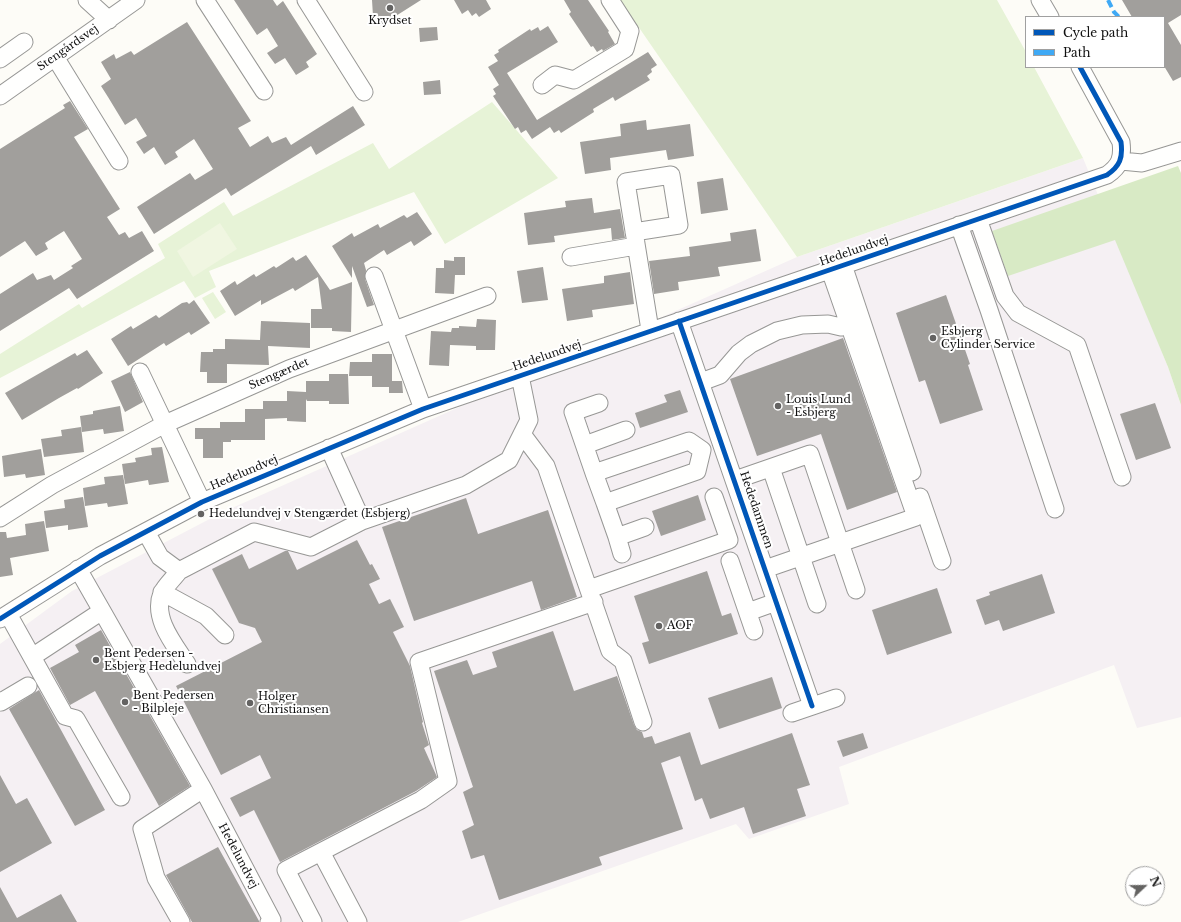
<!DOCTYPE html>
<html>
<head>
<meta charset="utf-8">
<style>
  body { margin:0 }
  #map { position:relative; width:1181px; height:922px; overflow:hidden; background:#fdfcf7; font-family:"Libre Baskerville",serif }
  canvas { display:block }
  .legend { position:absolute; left:1025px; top:16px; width:140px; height:52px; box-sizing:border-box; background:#fff; border:1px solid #a0a0a0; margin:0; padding:5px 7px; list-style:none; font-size:12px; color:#111 }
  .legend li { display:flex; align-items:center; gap:8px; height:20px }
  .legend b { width:20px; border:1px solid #a0a0a0 }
  .north { position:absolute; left:1125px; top:866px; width:40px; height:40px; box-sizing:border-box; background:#fff; border:1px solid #a0a0a0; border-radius:50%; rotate:68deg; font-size:11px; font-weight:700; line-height:16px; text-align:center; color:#111 }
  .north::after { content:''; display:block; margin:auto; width:14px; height:18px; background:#646362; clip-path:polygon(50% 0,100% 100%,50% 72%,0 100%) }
</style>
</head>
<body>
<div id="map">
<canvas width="1181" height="922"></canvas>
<ul class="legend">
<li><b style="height:5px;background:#0057b8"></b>Cycle path</li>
<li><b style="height:5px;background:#3fa9f5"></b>Path</li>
</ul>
<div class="north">N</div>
</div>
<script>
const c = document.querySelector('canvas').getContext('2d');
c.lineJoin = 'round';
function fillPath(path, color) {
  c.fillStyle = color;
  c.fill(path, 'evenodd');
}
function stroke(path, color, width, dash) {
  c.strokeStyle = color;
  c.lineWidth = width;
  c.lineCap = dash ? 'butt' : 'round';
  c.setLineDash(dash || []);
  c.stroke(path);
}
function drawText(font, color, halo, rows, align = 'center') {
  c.font = font + ' "Libre Baskerville",serif';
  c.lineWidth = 4;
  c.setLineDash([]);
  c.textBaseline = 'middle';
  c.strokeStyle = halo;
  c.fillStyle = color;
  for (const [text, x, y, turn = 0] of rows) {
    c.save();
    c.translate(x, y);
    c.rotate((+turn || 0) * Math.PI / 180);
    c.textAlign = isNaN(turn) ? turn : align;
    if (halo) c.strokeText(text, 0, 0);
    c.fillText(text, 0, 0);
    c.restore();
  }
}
const industrial = new Path2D(`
  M1083,158L1168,367L1181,405V717L1137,728L1114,665L839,767L849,804L749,839L736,824L458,922H0V644L72,591L223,512L797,257Z`);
const green = new Path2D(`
  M620,0H997L1026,52V67H1034L1083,158L797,257Z
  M492,102L558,178L445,244L414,192L209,271L216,287L195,298L184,281L0,378V354L79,304L82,308L165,258L158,244L224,202L233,216L373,143L389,169Z
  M213,292L226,312L215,319L202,298Z`);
const forest = new Path2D(`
  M1178,166L1181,173V405L1168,367L1115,240L1008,276L992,231Z`);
const pitch = new Path2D(`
  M220,223L237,249L193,277L177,251Z`);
const building = new Path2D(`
  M234,0H273L277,6L283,1L317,54L306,62L309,67L296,75L285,58L275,64L267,53L278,46L267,28L257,35Z
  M372,0H421L380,26L373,16Z
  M454,0H486L491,9L479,17L476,13L472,16L468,10L462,14Z
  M564,0H588L609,31L608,32L615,44L603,51L602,49L597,52L593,46L591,47L569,14L571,12Z
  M1122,0H1181V15L1168,23L1181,45V77L1173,81L1164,66V17H1132Z
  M187,22L251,121L238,128L250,147L268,136L272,143L286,137L291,145L353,106L365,125L316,155L311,146L231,196L226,188L154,234L137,207L190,173L195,180L213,169L194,139L175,152L178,157L165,165L154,147L144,154L136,142L147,136L136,118L125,125L108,97L101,86L111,79L101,62L114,54L116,59L131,51L134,55Z
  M548,26L558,42L507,73L537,120L648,52L657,65L651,69L652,72L647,76L650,80L615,101L613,97L593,109L594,112L561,133L559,130L554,133L550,127L532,139L526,130L521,133L518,127L515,129L493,96L496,94L493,89L499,85L488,67L498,61L494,55L499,52L498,50L530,29L531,31L538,27L540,31Z
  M437,27L438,40L420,42L419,28Z
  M440,80L441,94L424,95L423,82Z
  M70,101L88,129L74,137L120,209L107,217L119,235L125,232L129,238L142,231L154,251L77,299L69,288L0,331V294L33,273L37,280L51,275L54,280L73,268L71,266L82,259L64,231L45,243L48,249L36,256L25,241L0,257V149L65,108L63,105Z
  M646,120L647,130L690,124L694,156L668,160L666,150L610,158L611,170L585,174L580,142L621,136L620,124Z
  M723,178L728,210L701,214L697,182Z
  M592,198L594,213L620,209L625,238L612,240L611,228L554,236L555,242L528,245L524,213L566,207L565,201Z
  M417,212L432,234L414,246L411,241L387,255L384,250L364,263L366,270L365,279L374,305L367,307L352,266V278L332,246L352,233L354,237L378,224L380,228L404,215L407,218Z
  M756,229L761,261L718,267L720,276L678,282L679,290L654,294L649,261L690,256L689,247L731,241L730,233Z
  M306,255L330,290L352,282L351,332L332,331V328H311V309H322L318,277L295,291L293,288L261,305V300L235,316L220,291L235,281L237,285L254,274L256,277L274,266L276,268L293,257L296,261Z
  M454,257H465V275H455L454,294L435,293L436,268H444V260L454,261Z
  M543,267L548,300L522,303L517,271Z
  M630,272L634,304L592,310L593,317L567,321L562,289L604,283V276Z
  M946,295L970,364L968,365L983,410L940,424L925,380L919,382L896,313Z
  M194,300L210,323L191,335L189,332L166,346L164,343L128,366L111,339L131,326L133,329L156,315L159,318L182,303L187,302L189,304Z
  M477,319L496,320L495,350H476V346L450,345L449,366L429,365L431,331L451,332L452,328H459V326L476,327Z
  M261,321L310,323V348L268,346L269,365L227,364V383H207V372H200L201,352H213V349H225V339L260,340Z
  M843,338L897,492L847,510L821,434L757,456L730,379Z
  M87,350L103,373L78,389L77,388L59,398L22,420L5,393L75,353L77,356Z
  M372,354H392V381H402L403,393H389V387H372V376H349L350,362H372Z
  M130,372L143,402L125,412L111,381Z
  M329,374H348L349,404H329V401H307L306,399V422L287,421V418L265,419V440H231V442H223V458H203V439H195V428H220V422H245V409H263V401H287V391L306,392V381H329Z
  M680,390L688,412L640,428L635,413L667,402L664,395Z
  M1155,403L1171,448L1136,460L1120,414Z
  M120,406L124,431L104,434L103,429L82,432L80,416L93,414V411Z
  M81,427L84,452L44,457L41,439L62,436L61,430Z
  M162,447L169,482L149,485L148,480L125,484L122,464L136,462L135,458L152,455L151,448Z
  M41,449L45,475L26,478L25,474L4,477L2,456Z
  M123,475L128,504L108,507L107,503L85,506L83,488L105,484L104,477Z
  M698,495L706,520L661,536L652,511Z
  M83,497L88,527L68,530V525L46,528L44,511L65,508L64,500Z
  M466,498L478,534L548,510L577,597L541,610L532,581L414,621L382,527Z
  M44,521L49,551L10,558L13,575L0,577V532H6L7,538L26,535L25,524Z
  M357,540L370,565L372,564L380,579L369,584L379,604L390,599L404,627L393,632L410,666L423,722L422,723L429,745L424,748L437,777L416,791L280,862L254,810L240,817L230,798L271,778L260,755L221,775L176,686L262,642L255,628L239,623L212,569L242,554L249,569L285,551H288L297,570Z
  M707,571L722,616L731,613L738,634L649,664L642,643L649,641L634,596Z
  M1042,574L1055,613L1003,631L999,620L985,625L976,600L990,595L989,592Z
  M937,588L952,633L887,655L872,610Z
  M101,630L190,786L159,806L95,691L70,705L50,668L79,652L75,645Z
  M553,631L574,691L617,676L634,725L637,730L642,732L644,738L652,736L655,744L690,732L701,765L792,733L810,785L797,789L806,816L753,834L744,807L710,819L702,798L695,801L680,756L661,763L683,829L599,857L602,865L499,900L484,855L471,859L462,831L474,825L463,792L473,787L434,671L467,660L473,675L497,667L492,652Z
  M772,677L782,708L719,729L708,698Z
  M39,690L105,810L75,826L9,709Z
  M863,733L868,748L843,757L837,741Z
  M0,775L16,804L27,798L52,843L0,872Z
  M218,847L259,921V922H192L166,875Z
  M0,887L17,918L61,894L77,922H0Z`);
const minor = new Path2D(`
  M87,0L109,20
  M205,0L264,91
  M306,0L364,92
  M1040,0L1050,17
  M55,57L119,161
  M0,59L24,42
  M542,85L555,75L574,80L625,49L630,31L610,0
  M0,96L136,0
  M1121,161L1142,163L1181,151
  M978,219L1005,296L1018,313L1077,345L1122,477
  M959,225L989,310L1055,509
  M634,232L679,225L671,175L626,182L650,330
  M571,257L636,246
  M843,265L912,472
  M374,276L423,409
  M679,321L812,706
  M140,372L202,502
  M701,382L720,375L739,353L751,344L777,331L802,325L828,324L841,327L849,324
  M522,434L546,466L610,651L623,661L643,722
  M689,441L702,450L697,471L605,503L594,473Z
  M585,445L626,430
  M329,448L362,521
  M771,468L817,604
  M594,473L573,412L599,403
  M735,480L810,454L856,590
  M920,497L942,561
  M605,503L617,537
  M0,518L52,485L165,424L289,369L487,296
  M146,532L160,557L179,571L254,532L311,547L362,521L466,485L509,460L529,420L520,376
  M622,554L617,537L645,527
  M730,561L754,631
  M765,569L916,517L830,270
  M179,571C174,578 165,586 162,593C152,618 174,644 187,664
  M589,589L729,540L714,497
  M162,592L206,616L225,635
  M102,611L203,789L272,920L269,922
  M748,612L776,602
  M8,614L32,657L102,611L78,569
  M0,619L100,556L202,502L423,409L1107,175C1120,166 1123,158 1121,142L1080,67
  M32,657L65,716L76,719L121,797
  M0,701L1,702L28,686
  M792,713L836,698
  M321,852L358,922
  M181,922L156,878L142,829L203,789
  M313,922L286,870L421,800L448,781L419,662L594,602`);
const quiet = new Path2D(`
  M1108,0L1114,12L1119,17`);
const cycleway = new Path2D(`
  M679,321L812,706
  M0,619L100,556L202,502L423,409L1107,175C1120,166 1123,158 1121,142L1080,67`);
const markers = [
  [390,8,4,"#646362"],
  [933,338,4,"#646362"],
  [778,406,4,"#646362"],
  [201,514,4,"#646362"],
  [659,626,4,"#646362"],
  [96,660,4,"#646362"],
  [125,702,4,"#646362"],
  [250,703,4,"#646362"]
];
const poiNames = [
  ["Krydset",390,21,"center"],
  ["Esbjerg",941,332],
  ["Cylinder Service",941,345],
  ["Louis Lund",786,400],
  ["- Esbjerg",786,413],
  ["Hedelundvej v Stengærdet (Esbjerg)",209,514],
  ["AOF",667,626],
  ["Bent Pedersen -",104,654],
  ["Esbjerg Hedelundvej",104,667],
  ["Bent Pedersen",133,696],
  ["- Bilpleje",133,709],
  ["Holger",258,697],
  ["Christiansen",258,710]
];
const streetNames = [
  ["Stengårdsvej",68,48,-35],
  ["Hedelundvej",854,251,-19],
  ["Hedelundvej",547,356,-19],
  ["Stengærdet",279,374,-23],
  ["Hedelundvej",244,473,-23],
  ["Hededammen",756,510,71],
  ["Hedelundvej",238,856,62]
];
fillPath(industrial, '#f5f0f3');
fillPath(green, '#e7f3d7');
fillPath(forest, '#d8eac5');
fillPath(pitch, '#f0f6e1');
fillPath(building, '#a19f9c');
stroke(minor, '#979795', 19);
stroke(minor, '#fffffe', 17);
stroke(quiet, '#3fa9f5', 4, [8, 4]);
stroke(cycleway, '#0057b8', 5);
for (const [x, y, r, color] of markers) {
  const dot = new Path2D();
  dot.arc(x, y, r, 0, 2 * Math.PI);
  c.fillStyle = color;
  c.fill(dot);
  stroke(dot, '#fff', 1.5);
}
drawText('11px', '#111', '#fff', poiNames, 'left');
drawText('11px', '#111', '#fff', streetNames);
</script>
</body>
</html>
